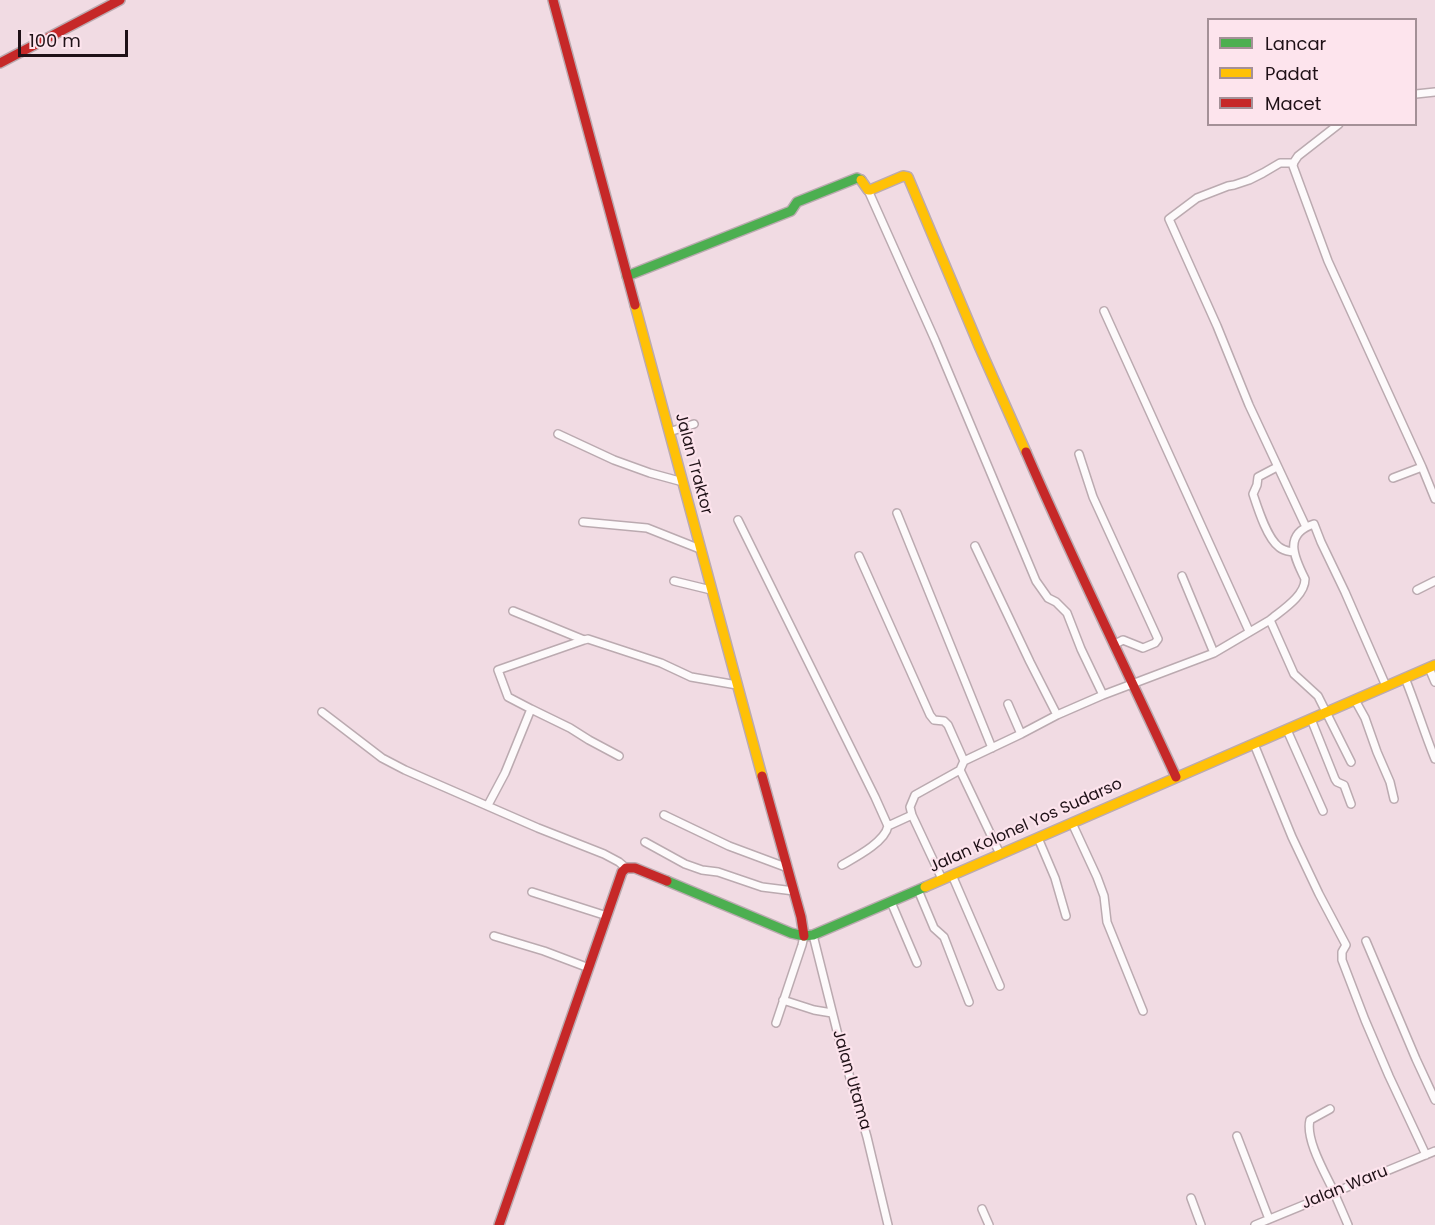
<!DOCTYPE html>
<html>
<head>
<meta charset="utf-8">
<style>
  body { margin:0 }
  #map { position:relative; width:1435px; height:1225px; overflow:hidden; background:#f1dbe3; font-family:Poppins,sans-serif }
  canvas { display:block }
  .legend { position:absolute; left:1207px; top:18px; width:210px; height:108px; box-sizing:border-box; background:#fde4ed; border:2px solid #a49097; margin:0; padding:8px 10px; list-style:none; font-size:18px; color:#1f1117 }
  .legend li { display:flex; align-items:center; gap:12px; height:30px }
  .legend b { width:30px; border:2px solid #a49097 }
  .scale { position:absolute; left:18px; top:30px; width:110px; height:27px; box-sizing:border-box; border:3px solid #1f1117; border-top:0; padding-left:8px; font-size:18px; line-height:21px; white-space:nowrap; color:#1f1117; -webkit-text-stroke:4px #fde4ed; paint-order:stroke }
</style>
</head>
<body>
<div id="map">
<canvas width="1435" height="1225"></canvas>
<ul class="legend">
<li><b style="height:8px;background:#4caf50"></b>Lancar</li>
<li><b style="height:8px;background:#ffc107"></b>Padat</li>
<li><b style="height:8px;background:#c62828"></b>Macet</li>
</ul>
<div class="scale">100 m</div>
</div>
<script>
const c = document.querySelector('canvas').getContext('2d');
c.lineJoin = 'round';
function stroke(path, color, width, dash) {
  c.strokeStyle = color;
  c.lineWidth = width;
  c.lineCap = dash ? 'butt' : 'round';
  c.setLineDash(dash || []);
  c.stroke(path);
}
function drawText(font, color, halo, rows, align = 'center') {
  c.font = font + ' Poppins,sans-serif';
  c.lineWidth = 4.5;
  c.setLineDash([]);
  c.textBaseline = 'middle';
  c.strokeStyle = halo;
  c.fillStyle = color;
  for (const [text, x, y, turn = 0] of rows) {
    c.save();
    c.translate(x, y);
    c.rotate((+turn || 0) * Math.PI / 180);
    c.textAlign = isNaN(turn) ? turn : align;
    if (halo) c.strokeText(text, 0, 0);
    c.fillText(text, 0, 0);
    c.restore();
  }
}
const street = new Path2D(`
  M1416,94L1435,92
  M1339,124L1298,156L1294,162L1293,166L1328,261L1422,467L1435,499
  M1293,163H1280L1263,173L1249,180L1234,185L1228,186L1197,198L1169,219L1217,326L1249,405L1306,527
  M868,190L935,340L1036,581L1048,598L1056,602L1067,613L1081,649L1103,695
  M1104,311L1249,631
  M669,432L694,424
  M558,434L614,460L650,473L683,482
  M1079,454L1093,497L1158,639L1155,643L1143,648L1123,640L1115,644
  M1277,467L1258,477L1257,485L1253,494C1258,509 1267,538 1279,547C1284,551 1288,551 1293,552
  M1393,478L1422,467
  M897,513L992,748
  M738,520L875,797L888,826
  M583,522L647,528L700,549
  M975,546L1030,662L1057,715
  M859,556L930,715L934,720L944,721L948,725L964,761L960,770L915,795L910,807L912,815L942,879
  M1182,576L1214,653
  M674,581L711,590
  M1417,590L1435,581
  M513,611L584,640L588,639L661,663L691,677L737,685
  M1270,620C1282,610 1305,596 1305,579C1294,557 1283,534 1314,524L1321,542L1345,592L1386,686
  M1429,668L1435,682
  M1405,678C1416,705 1424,732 1435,759
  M1355,700L1365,718L1377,752L1390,782L1394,799
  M1008,704L1021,734
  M531,709L570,728L589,740L619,756
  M322,712L382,758L405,770L538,828L604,854L619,862L626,868
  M1311,719L1335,779L1337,782L1344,785L1351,804
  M1287,730L1323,811
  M1254,744L1292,837L1319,894L1346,945L1342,952V960L1365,1020L1389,1076L1426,1155
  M964,761L1021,734L1057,715L1103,695L1214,653L1270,620L1294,674L1318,696L1351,762
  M960,770L1000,854
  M488,805L505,773L531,709L508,697L498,670L584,640
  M664,815L729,846L788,868
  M1072,823L1097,877L1104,896L1107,922L1143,1011
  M1038,838L1055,878L1066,916
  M645,842L685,864L702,870L718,872L762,887L794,891
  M842,865C856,857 885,842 888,826L912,815
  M952,875L1000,986
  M918,890L934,928L944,937L969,1002
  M532,892L607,916
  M891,902L917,963
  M813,935L840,1043L867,1137L888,1225
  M494,936L544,951L589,968
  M1366,941L1416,1059L1435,1100
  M783,1000L814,1010L832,1013
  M776,1023L802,945L804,936
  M1330,1109L1310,1120C1305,1139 1325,1173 1333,1190C1338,1202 1343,1213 1348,1225
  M1237,1136L1269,1219
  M1191,1198L1201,1225
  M982,1209L989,1225
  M1255,1225L1435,1151`);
const fast = new Path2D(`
  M627,276L791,211L797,202L857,178L861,180
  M667,881L791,933L804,936L813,935L925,887`);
const slow = new Path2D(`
  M861,180L868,190H870L903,176L908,177L979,346L1026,452
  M635,305L762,776
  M925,887L1435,665`);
const jam = new Path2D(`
  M553,0L635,305
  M0,63L120,0
  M1026,452C1073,561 1126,668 1176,777
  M762,776L801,917L804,936
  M499,1225L622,872L626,868H635L667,881`);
const streetNames = [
  ["Jalan Traktor",693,464,75],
  ["Jalan Kolonel Yos Sudarso",1026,826,-24],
  ["Jalan Utama",851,1080,74],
  ["Jalan Waru",1345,1188,-22]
];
stroke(street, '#bbaab0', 10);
stroke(fast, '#bbaab0', 12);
stroke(slow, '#bbaab0', 12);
stroke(jam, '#bbaab0', 12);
stroke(street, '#fdfafb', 7);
stroke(fast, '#4caf50', 9);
stroke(slow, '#ffc107', 9);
stroke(jam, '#c62828', 9);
drawText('16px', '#1f1117', '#fde4ed', streetNames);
</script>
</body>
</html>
